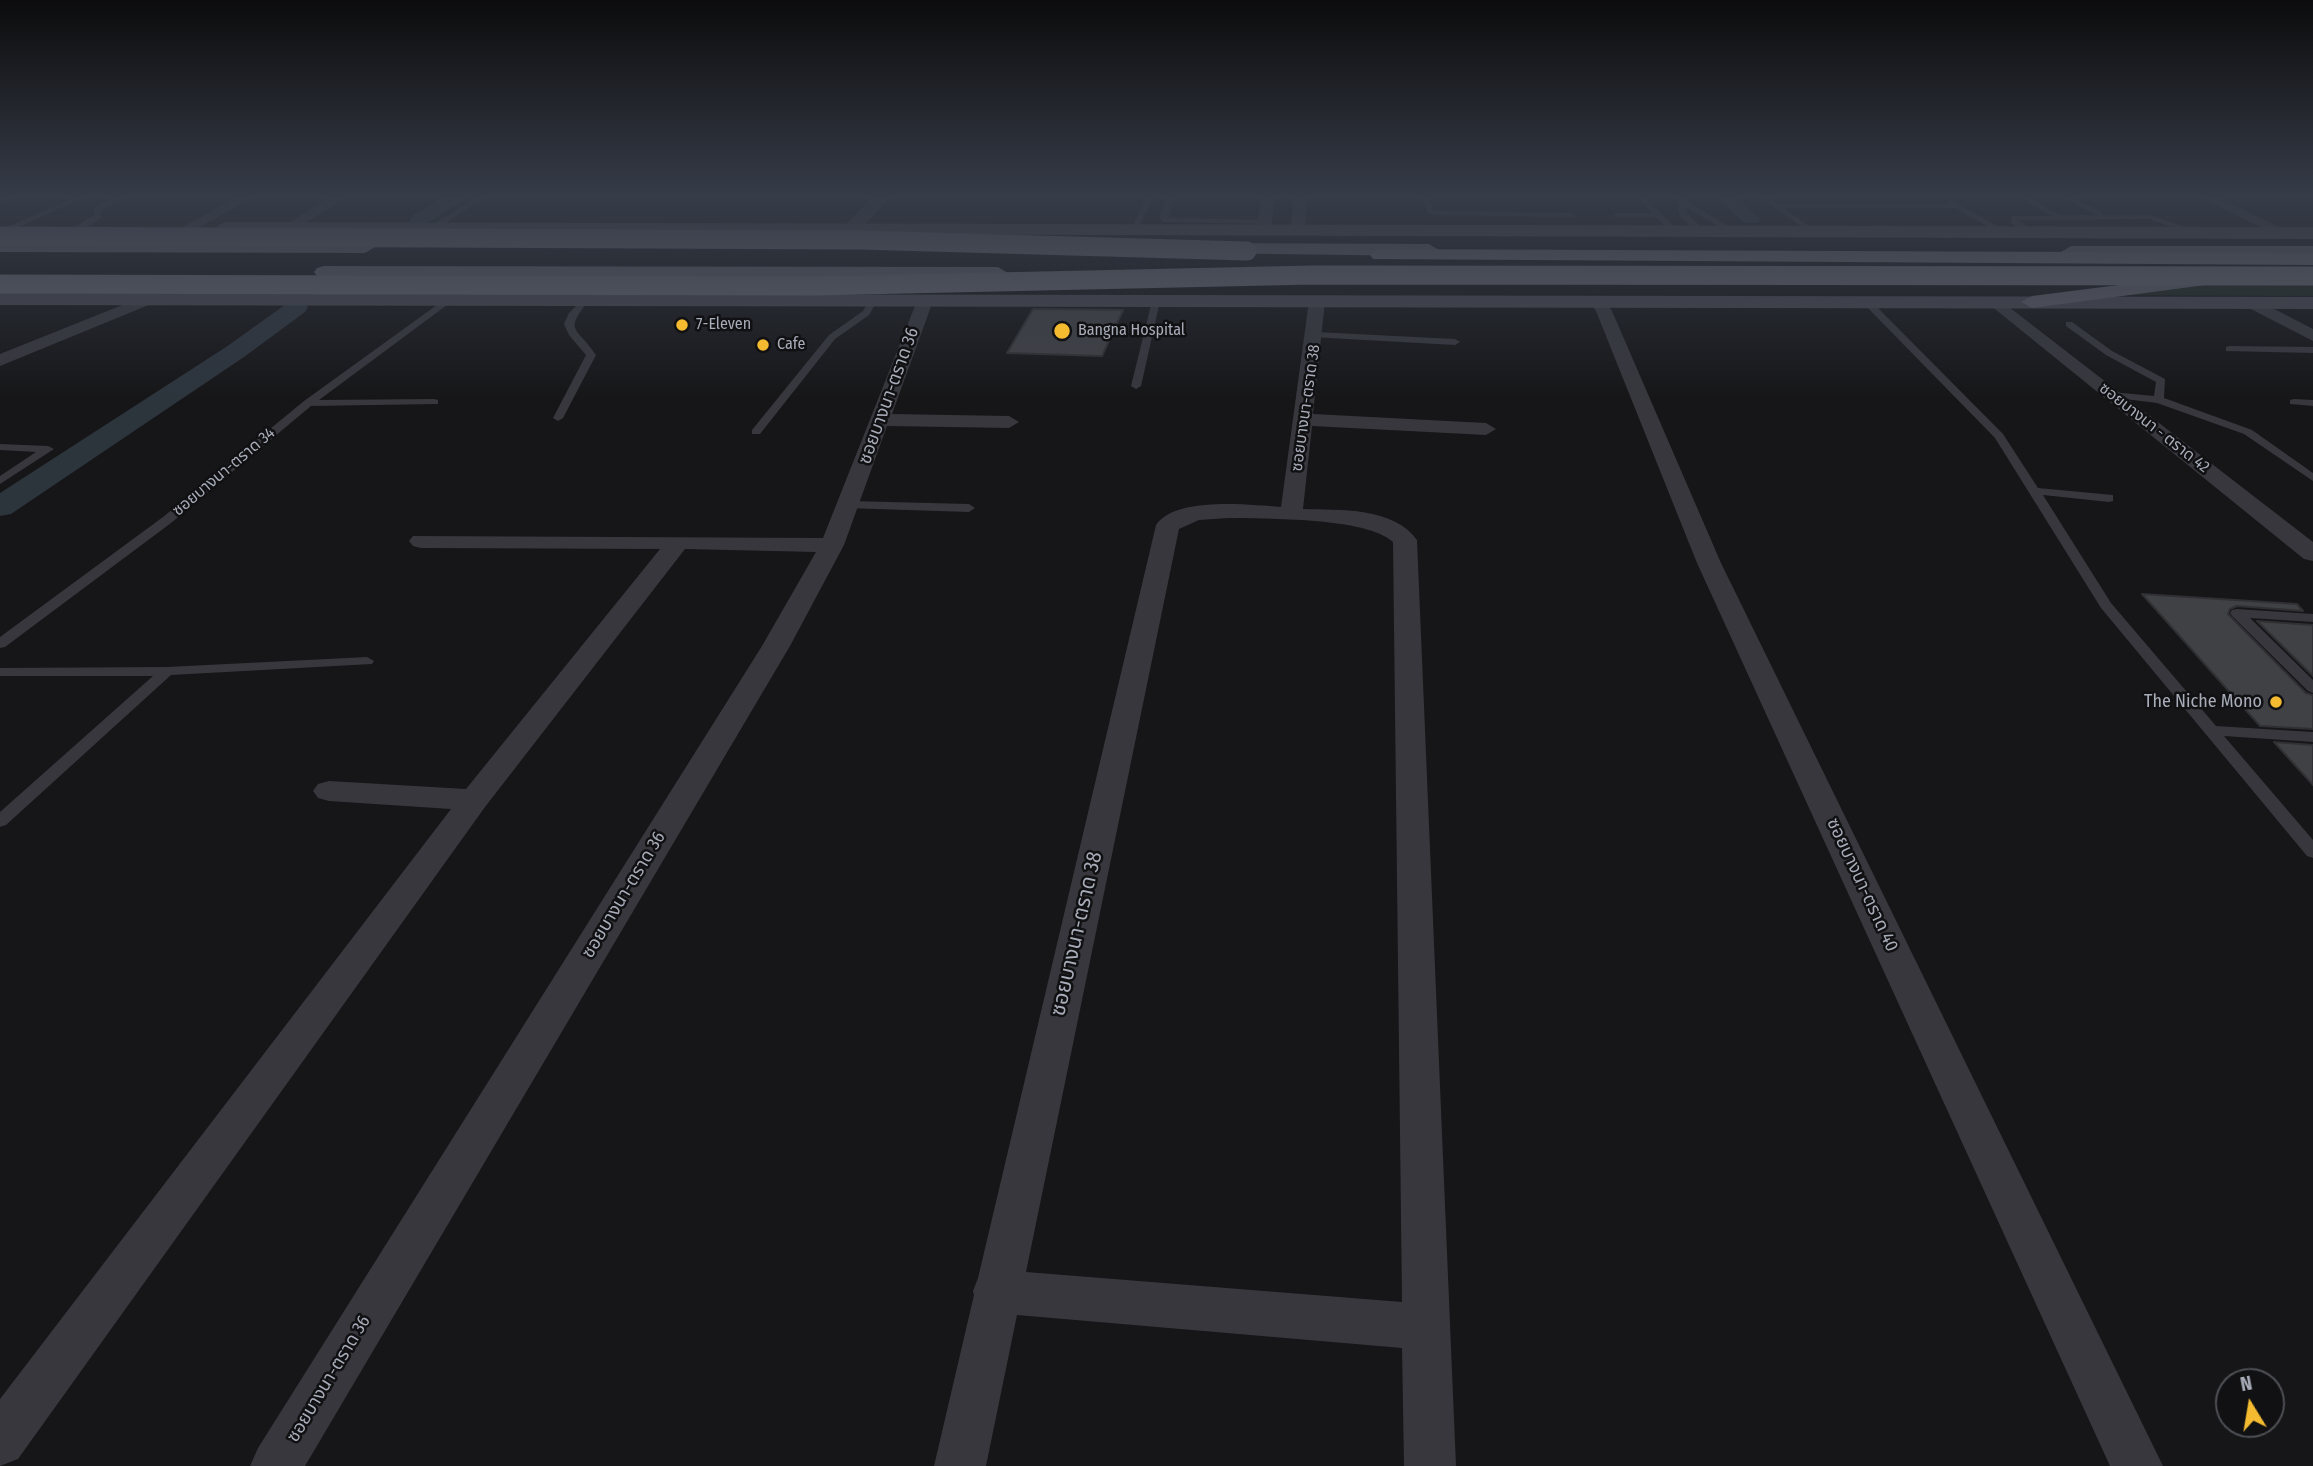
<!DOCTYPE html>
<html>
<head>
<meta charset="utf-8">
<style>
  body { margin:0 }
  #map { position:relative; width:2313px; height:1466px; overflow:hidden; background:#161618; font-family:"Fira Sans Condensed",sans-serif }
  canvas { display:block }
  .north { position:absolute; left:2215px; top:1368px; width:70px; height:70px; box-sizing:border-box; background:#111113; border:2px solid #4d4f55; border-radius:50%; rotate:349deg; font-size:19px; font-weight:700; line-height:28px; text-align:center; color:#a7acb8 }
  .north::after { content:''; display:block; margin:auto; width:24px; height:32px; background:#f4bb31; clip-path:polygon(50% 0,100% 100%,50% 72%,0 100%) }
</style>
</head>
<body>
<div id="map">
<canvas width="2313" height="1466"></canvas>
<div class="north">N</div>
</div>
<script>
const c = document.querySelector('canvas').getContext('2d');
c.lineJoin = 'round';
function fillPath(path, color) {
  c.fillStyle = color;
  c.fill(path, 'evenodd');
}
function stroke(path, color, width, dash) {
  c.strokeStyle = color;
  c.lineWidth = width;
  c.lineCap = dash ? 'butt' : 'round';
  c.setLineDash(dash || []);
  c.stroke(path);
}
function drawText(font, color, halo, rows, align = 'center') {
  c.font = font + ' "Fira Sans Condensed","Noto Sans Thai",sans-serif';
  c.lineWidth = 5;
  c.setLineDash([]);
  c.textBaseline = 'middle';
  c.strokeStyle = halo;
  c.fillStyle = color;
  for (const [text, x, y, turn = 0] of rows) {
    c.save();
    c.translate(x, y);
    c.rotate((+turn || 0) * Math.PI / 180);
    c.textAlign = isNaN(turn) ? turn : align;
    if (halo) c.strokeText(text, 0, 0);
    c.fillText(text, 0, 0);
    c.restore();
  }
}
const green = new Path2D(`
  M2313,279V296L2118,295L2180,286Z`);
const canal = new Path2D(`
  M446,196H469L426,224H412L410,220L412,216Z
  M1715,196H1735L1760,219L1758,223H1744Z
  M297,300L305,302L308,307L305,312L244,357L11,514L0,516V493L226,347L289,302Z`);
const building = new Path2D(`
  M1033,309L1123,310L1102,356L1007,353Z
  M2142,594L2297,604L2303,611L2237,606L2230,609L2228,614L2306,693L2313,695V729L2260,726Z
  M2257,621L2313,625V676Z
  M2274,742L2313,745V785Z`);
const service = new Path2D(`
  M6,196H16L0,204V199Z
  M78,196H88L14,229L7,227Z
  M118,196H128L101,210V218L82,230H76V226L94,215V207Z
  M478,196H487L435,230L428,228Z
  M1147,196H1154L1137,230L1130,232Z
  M1168,196H1175L1168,218L1266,220L1270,222L1266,224L1163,222L1159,217Z
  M1421,196H1428L1433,210L1437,211L1572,213L1576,215L1572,217L1436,215L1427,213Z
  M1636,196H1643L1677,229V233H1671L1656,217H1613L1616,213H1652Z
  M1675,196H1682L1688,202L1737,231L1730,233L1686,207L1687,213L1704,231L1697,233L1680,216L1678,206L1681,204Z
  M1759,196H1767L1777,204H1949L1947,202L1951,200L2007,232L2000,234L1956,208H1783L1813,229L1810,233Z
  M2018,196H2027L2059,215H2096L2060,196H2069L2102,212V215H2150L2199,232L2192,234L2149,219L2018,220L2032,230L2029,234L2011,223L2012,216H2052Z
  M448,297L451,298V302L319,400L434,399L438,400V404L311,406L171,523L5,647L0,648V637L163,517L304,401Z
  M585,297L589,300C563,333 577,326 596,355L563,418L558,421L553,418L586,355L569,335L564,324L569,313Z
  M1156,298L1160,301L1141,386L1136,389L1131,386L1152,301Z
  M870,299L877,301L869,315L835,339L760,434H752V430L829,335L863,311Z
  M1864,300H1870L2003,434L2038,488L2113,495V501L2109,502L2043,495L2111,603L2216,726L2313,732V742L2224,736L2313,840V858L2307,856L2101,608L1995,438L1864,304Z
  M2066,322H2072L2112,351L2165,379L2164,398L2252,430L2313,473V481L2244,434L2157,403L2108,397V393L2112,392L2154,396L2156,382L2106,355L2066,326Z
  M1315,332L1455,339L1460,342L1455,345L1312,337L1310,335Z
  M2229,346L2313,347V353L2226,351V347Z
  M2294,399L2313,400V406L2290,404V400Z
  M0,444L48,446L54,449L0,484V476L36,452L0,450Z
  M849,501L969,504L975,508L969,512L845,508V502Z
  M2237,609L2313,614V622L2250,618L2313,680V693L2308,691L2232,616L2230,613L2232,610Z
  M367,657L374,661L372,664L171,675L6,825L0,827V812L153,676H0V668L167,667Z`);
const minor = new Path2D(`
  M238,196H255L193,231L181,228Z
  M331,196L346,197L293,231L281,228Z
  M1261,196H1275L1271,230L1264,234L1257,230Z
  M1293,196H1307L1305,230L1298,234L1291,230Z
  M2197,196H2215L2291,233L2279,236Z
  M150,294L158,299L156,302L0,366V354Z
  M925,296L933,301L892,414L1009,416L1019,422L1009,428L887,426L844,545L790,646L305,1466H250L258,1448L762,646L816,552L685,549L485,807L18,1459L0,1466V1399L451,809L329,801L318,798L313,791L318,784L329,781L466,789L660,549L421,548L413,546L409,541L413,536L823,538L917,301Z
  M1317,296L1325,301L1313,414L1486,423L1496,429L1486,435L1312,426L1303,509C1339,510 1394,507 1417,540L1456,1466H1404L1402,1348L1017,1315L986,1466H934L974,1295L973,1291L978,1278L1156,525C1176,496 1250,505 1281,507L1309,301ZM1228,518C1266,519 1366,517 1393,542L1402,1302L1026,1272L1179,529L1199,520Z
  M1597,296L1603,298L1612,311L1721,563L2163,1466H2110L1697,563L1596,311L1589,301Z
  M1996,297L2313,542V561L2304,559L1990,305V299Z
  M2253,298L2313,329V341L2247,307V299Z`);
const tertiary = new Path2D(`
  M874,196H892L858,232H846L843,228L846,224Z`);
const secondary = new Path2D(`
  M226,222L2313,227V239L220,232L217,228L220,224Z
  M0,293L2313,297V309L0,305Z`);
const trunk = new Path2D(`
  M0,240L365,241L375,247L365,253L0,252Z
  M1203,243L1429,244L1439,250L1429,256L1196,253L1193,249Z
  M2071,246H2313V258L2064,256L2061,252Z
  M324,266L998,267L1008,273L998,279L317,276L314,272L317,268Z
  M2206,274L2216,280L2213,284L2032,308L2021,302L2032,296Z`);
const motorway = new Path2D(`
  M1380,249L2313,253V265L1373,259L1370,255L1373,251Z`);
const motorwayBridge = new Path2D(`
  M0,236L861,240L1247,251
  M0,284L814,286L1313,275L2313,276`);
const markers = [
  [682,325,7,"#f4bb31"],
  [1062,331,9,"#f4bb31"],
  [763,345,7,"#f4bb31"],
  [2276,702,7,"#f4bb31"]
];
const farPoinames = [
  ["7-Eleven",696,325],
  ["Bangna Hospital",1078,331],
  ["Cafe",777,345]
];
const farStreetnames = [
  ["ซอยบางนา-ตราด 38",1306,408,-82],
  ["ซอยบางนา - ตราด 42",2154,428,38],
  ["ซอยบางนา-ตราด 34",224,472,-40]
];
const streetNames = [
  ["ซอยบางนา-ตราด 36",889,396,-70],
  ["ซอยบางนา-ตราด 40",1862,885,65],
  ["ซอยบางนา-ตราด 36",624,895,-59],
  ["ซอยบางนา-ตราด 36",329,1379,-59]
];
const poiNames = [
  ["The Niche Mono",2262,702]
];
const nearStreetnames = [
  ["ซอยบางนา-ตราด 38",1077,934,-77]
];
fillPath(green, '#1e261f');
fillPath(canal, '#2c343c');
fillPath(building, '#404145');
stroke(building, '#303034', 2);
fillPath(service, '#37373d');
fillPath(minor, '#37373d');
fillPath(tertiary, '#37373d');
fillPath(secondary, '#45464d');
fillPath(trunk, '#5b5c65');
fillPath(motorway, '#63656e');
stroke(motorwayBridge, '#63656e', 19);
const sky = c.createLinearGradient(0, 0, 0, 402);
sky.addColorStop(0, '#0c0c0d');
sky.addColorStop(0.49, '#363c48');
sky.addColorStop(1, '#363c4800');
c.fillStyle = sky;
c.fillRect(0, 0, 2313, 402);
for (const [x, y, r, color] of markers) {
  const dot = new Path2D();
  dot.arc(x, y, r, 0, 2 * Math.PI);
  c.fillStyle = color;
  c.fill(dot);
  stroke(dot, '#111113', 2.5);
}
drawText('16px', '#a7acb8', '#111113', farPoinames, 'left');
drawText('16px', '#a7acb8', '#111113', farStreetnames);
drawText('18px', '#a7acb8', '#111113', streetNames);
drawText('18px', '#a7acb8', '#111113', poiNames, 'right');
drawText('21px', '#a7acb8', '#111113', nearStreetnames);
</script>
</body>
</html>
